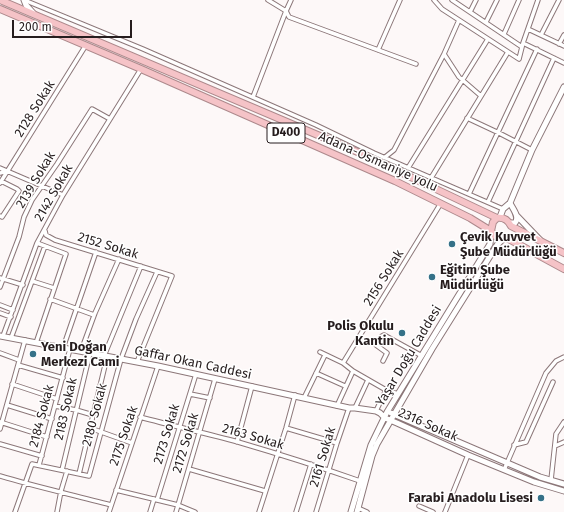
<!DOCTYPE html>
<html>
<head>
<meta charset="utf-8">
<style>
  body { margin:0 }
  #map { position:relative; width:564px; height:512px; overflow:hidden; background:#fdf8f8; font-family:"Fira Sans",sans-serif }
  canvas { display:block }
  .scale { position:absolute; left:12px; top:20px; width:120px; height:18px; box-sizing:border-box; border:2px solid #261d1e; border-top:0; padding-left:5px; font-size:12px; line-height:14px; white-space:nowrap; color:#261d1e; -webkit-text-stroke:3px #fff; paint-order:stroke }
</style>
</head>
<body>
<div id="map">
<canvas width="564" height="512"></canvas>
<div class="scale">200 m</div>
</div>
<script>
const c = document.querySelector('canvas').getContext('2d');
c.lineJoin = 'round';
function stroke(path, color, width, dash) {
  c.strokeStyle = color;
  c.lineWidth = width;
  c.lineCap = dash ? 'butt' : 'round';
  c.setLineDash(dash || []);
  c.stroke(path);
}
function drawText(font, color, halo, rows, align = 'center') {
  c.font = font + ' "Fira Sans",sans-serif';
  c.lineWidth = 3;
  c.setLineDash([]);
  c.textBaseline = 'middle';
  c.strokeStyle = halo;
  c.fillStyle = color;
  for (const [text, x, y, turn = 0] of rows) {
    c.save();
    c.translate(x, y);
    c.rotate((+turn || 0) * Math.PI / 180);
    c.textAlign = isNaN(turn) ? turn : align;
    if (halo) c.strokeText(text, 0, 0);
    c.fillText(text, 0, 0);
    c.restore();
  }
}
const street = new Path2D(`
  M24,0L143,49L316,125L374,153L503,209
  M268,0L286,11L291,0
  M434,0L442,9L519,59L523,43
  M452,0L522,47
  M538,0L523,43L564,63
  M470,12L476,0
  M459,20L444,54L459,77L481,96
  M486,22L497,0
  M528,29L564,46
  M504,34L519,0
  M541,35L559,0
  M559,44L564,35
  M378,50L400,0
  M253,97L286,11L289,17L416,64
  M467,118L499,133L532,150
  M384,158L394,150L444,54
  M0,168L63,195
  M408,168L488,39
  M0,173L7,171
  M431,178L508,52
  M0,183L86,45
  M469,194L537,49
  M488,202L554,58
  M0,216L2,217L19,191L17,189L1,181
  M45,231L46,235L55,240L172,276L137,362
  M0,278L23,285
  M32,281L54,288
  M0,287L19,237L24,217L32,200L57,164L92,109L110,119
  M50,299L94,315
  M0,305L13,310
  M0,313L11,317
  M3,336L37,243L63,195L141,69
  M11,338L45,246
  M36,343L66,254L37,243
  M63,348L96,252
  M81,351L95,313L119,259
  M320,352L343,363L353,371L386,390L398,394
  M0,353L19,360
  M104,356L141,266
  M383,361L387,353L376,345L382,336L384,335L422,356
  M343,363L441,203
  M18,365L63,378
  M316,373L345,386
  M12,384L57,399
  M190,394L210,398
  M304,398L325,355
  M7,405L52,419
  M55,406L76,410L93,415
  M337,406L353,371
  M355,408L368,380
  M376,411L386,390
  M140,417C173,426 205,433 238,442C279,454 320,467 360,481
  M0,422L47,437
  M90,428L132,443
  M286,428L337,443
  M0,429L25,340
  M237,442L252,386
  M0,444L42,456
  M514,445L526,442L553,382
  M555,446L564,442
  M39,465L70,349
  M189,469L265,491
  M62,470L90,353
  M504,470L546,373L556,361L564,357
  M79,474L107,357
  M0,476C36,487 74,495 111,505
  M551,480L556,434L564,422
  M116,490L178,505L195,512
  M157,500L196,374
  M419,506L433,512
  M358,508L367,512
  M15,512L32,464L89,476L121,359L136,319L157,272
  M57,512L61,491L67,471
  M109,512L158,366
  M150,512L154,499
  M176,512L215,379
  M259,512L286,428L295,395
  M296,512L311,464
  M316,512L337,443L349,408
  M445,512L468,455`);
const secondary = new Path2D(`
  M24,0L26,5L34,14
  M517,216L540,240
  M500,217L503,209L510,203L532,150L564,87
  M510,223H515C520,217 513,209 510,203
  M0,336L158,366L349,408H355L376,411L380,413L385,418L397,423L468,455L534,482L564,491
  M391,413L540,477L564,484
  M351,512L371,445L387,412L490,244L491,231
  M357,512L372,456L377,444L432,349L497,245L505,237`);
const highway = new Path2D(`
  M0,0L360,153L497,218C504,217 508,220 511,226L564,253
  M0,9L141,69L395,181L470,218L491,231L495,236L505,237L564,269
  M491,231L493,222L497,218`);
const markers = [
  [452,244,4,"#357188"],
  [432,277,4,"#357188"],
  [402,333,4,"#357188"],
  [33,354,4,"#357188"],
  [541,498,4,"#357188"]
];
const shields = [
  [286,133,38]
];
const shieldNames = [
  ["D400",286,133]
];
const streetNames = [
  ["2128 Sokak",35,109,-58],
  ["Adana-Osmaniye yolu",378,162,24],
  ["2139 Sokak",36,180,-59],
  ["2142 Sokak",54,193,-60],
  ["2152 Sokak",108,246,17],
  ["2156 Sokak",384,278,-58],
  ["Yaşar Doğu Caddesi",409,356,-59],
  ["Gaffar Okan Caddesi",193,363,12],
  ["2183 Sokak",66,409,-77],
  ["2180 Sokak",95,415,-75],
  ["2184 Sokak",42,416,-75],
  ["2316 Sokak",428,425,24],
  ["2173 Sokak",167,434,-73],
  ["2175 Sokak",124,436,-71],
  ["2163 Sokak",253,437,16],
  ["2172 Sokak",186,443,-73],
  ["2161 Sokak",323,457,-73]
];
const poiNames = [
  ["Çevik Kuvvet",460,237],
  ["Şube Müdürlüğü",460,252],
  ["Eğitim Şube",440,270],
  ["Müdürlüğü",440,285],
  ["Polis Okulu",394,326,"right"],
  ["Kantin",394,341,"right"],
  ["Yeni Doğan",41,347],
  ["Merkezi Cami",41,362],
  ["Farabi Anadolu Lisesi",533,498,"right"]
];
stroke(street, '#8c7779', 5.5);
stroke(secondary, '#8c7779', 7);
stroke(highway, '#ad898c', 8);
stroke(street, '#fff', 3.5);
stroke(secondary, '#fff', 5);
stroke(highway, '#f5c3c7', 6);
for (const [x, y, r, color] of markers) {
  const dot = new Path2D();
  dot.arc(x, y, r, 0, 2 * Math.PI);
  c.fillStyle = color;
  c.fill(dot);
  stroke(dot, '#fff', 1.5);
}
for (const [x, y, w] of shields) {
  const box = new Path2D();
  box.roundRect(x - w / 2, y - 10, w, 20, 3);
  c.fillStyle = '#fff';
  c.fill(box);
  stroke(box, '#261d1e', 1);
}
drawText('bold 12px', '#261d1e', null, shieldNames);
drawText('13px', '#261d1e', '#fff', streetNames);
drawText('bold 13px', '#261d1e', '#fff', poiNames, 'left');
</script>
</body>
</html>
